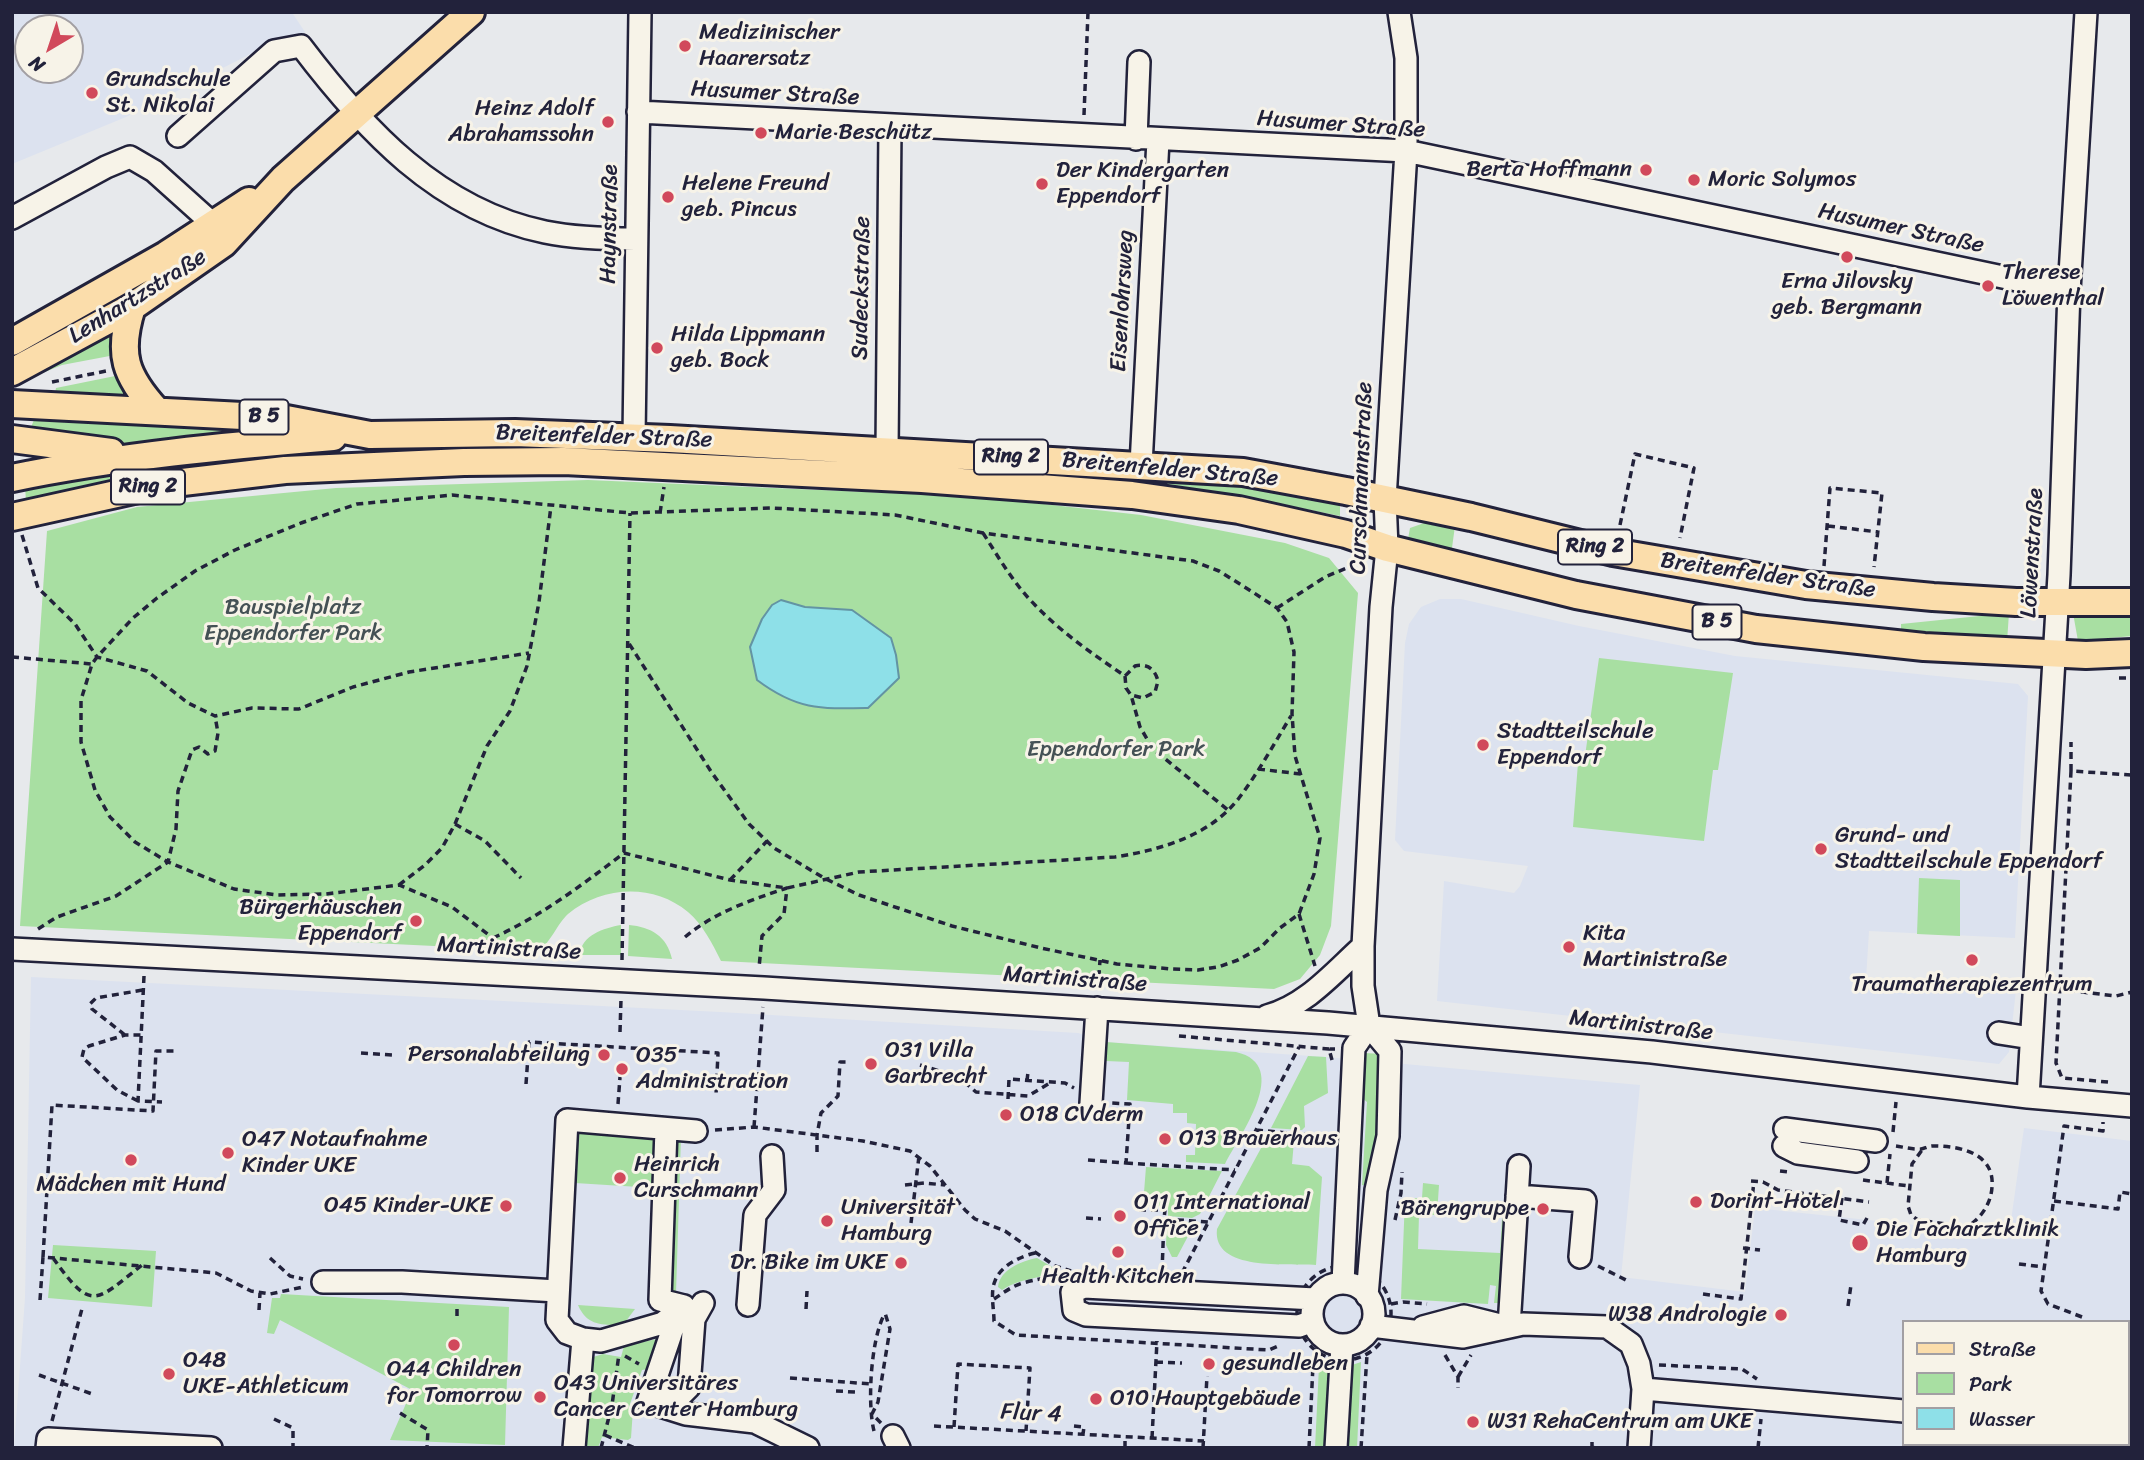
<!DOCTYPE html>
<html>
<head>
<meta charset="utf-8">
<style>
  body { margin:0 }
  #map { position:relative; width:2144px; height:1460px; overflow:hidden; background:#e7e9ec; font-family:Sriracha,sans-serif }
  canvas { display:block }
  .frame { position:absolute; inset:0; border:14px solid #22223b; pointer-events:none }
  .legend { position:absolute; left:1902px; top:1320px; width:228px; height:126px; box-sizing:border-box; background:#f7f3e8; border:2px solid #a29fa3; margin:0; padding:9px 12px; list-style:none; font-size:21px; color:#22223b }
  .legend li { display:flex; align-items:center; gap:14px; height:35px }
  .legend b { width:35px; border:2px solid #a29fa3 }
  .north { position:absolute; left:14px; top:14px; width:70px; height:70px; box-sizing:border-box; background:#f7f3e8; border:2px solid #a29fa3; border-radius:50%; rotate:219deg; font-size:19px; font-weight:700; line-height:28px; text-align:center; color:#22223b }
  .north::after { content:''; display:block; margin:auto; width:24px; height:32px; background:#d1495b; clip-path:polygon(50% 0,100% 100%,50% 72%,0 100%) }
</style>
</head>
<body>
<div id="map">
<canvas width="2144" height="1460"></canvas>
<div class="frame"></div>
<ul class="legend">
<li><b style="height:9px;background:#fbddab"></b>Straße</li>
<li><b style="height:19px;background:#a8dfa2"></b>Park</li>
<li><b style="height:19px;background:#8ee0e8"></b>Wasser</li>
</ul>
<div class="north">N</div>
</div>
<script>
const c = document.querySelector('canvas').getContext('2d');
c.lineJoin = 'round';
function fillPath(path, color) {
  c.fillStyle = color;
  c.fill(path, 'evenodd');
}
function stroke(path, color, width, dash) {
  c.strokeStyle = color;
  c.lineWidth = width;
  c.lineCap = dash ? 'butt' : 'round';
  c.setLineDash(dash || []);
  c.stroke(path);
}
function drawText(font, color, halo, rows, align = 'center') {
  c.font = font + ' Sriracha,sans-serif';
  c.lineWidth = 6;
  c.setLineDash([]);
  c.textBaseline = 'middle';
  c.strokeStyle = halo;
  c.fillStyle = color;
  for (const [text, x, y, turn = 0] of rows) {
    c.save();
    c.translate(x, y);
    c.rotate((+turn || 0) * Math.PI / 180);
    c.textAlign = isNaN(turn) ? turn : align;
    if (halo) c.strokeText(text, 0, 0);
    c.fillText(text, 0, 0);
    c.restore();
  }
}
const built = new Path2D(`
  M12,12H296L293,14L305,32L289,42L280,39L126,117L12,164ZM28,28H70V70H28Z
  M1440,599H1461L1579,626L1735,656L2018,684L2028,696L2015,938L1869,931L1866,979L2016,990L2009,1052L1999,1064L1437,1001L1444,881L1514,893L1520,886L1528,866L1404,851L1395,840L1405,643L1409,624L1421,607Z
  M31,977L720,1012L1078,1033L1106,1042L1326,1057L1640,1085L1621,1277L1745,1292L1755,1208L2009,1235L2024,1128L2132,1141V1448H14L25,1298ZM1904,1322H2128V1444H1904Z`);
const green = new Path2D(`
  M117,328L115,355L62,365L35,376L31,373Z
  M120,375L126,386L129,398L55,393L56,388Z
  M36,415L281,428L129,446L29,432Z
  M678,449L1233,481L1340,499V516L1225,493L1133,482L916,467L680,456Z
  M132,469H150L153,472L150,476L26,502L25,485Z
  M588,480L913,494L1026,502L1141,515L1285,543L1329,558L1358,593L1331,926L1320,955L1300,979L1274,989L721,961C712,943 703,925 688,912C653,883 602,886 568,914C557,924 550,944 538,951L20,926L47,531L137,507L336,488ZM781,600L805,607L851,610L750,647Z
  M1427,522L1455,526L1451,555L1419,547L1408,539L1410,528Z
  M2009,613L2007,642L1901,636V624Z
  M2073,613H2132V636L2078,641Z
  M1599,658L1733,673L1718,770H1713L1704,841L1573,827L1578,763H1584Z
  M1919,878L1960,880V936L1917,934Z
  M621,925V955H580C581,935 604,928 621,925Z
  M629,925C651,927 667,936 672,959L628,956Z
  M1106,1042L1236,1052C1293,1065 1239,1136 1225,1164L1186,1162V1155H1195L1196,1124L1187,1123V1113H1173V1104L1127,1100L1129,1062L1106,1061Z
  M1364,1053L1383,1054L1379,1139L1369,1168L1367,1186L1362,1185L1367,1102L1361,1097Z
  M1308,1056L1326,1057L1328,1093L1304,1106L1305,1127L1302,1130L1271,1128Z
  M578,1133L658,1138L655,1188L575,1183Z
  M671,1137H681L676,1293H665Z
  M1266,1139L1294,1141L1292,1164L1309,1166L1322,1177L1316,1265C1288,1263 1212,1272 1217,1229Z
  M1146,1167L1222,1171L1200,1214L1192,1218L1168,1216V1207L1143,1205Z
  M1423,1183L1439,1185L1437,1215H1419L1418,1249L1500,1253L1502,1218H1509L1505,1303H1494L1496,1286L1490,1285L1488,1304L1401,1299L1405,1198H1422Z
  M1167,1221L1195,1223L1177,1257H1172L1166,1245Z
  M53,1245L156,1251L152,1307L48,1298Z
  M1037,1258L1059,1271C1040,1279 1020,1278 1002,1290L998,1287C1000,1269 1022,1261 1037,1258Z
  M281,1294L509,1307L505,1445L390,1440L412,1390L280,1320L274,1334L267,1333L272,1298H280Z
  M578,1305L635,1309L623,1325C602,1325 587,1326 578,1305Z
  M657,1339L648,1369L642,1370L630,1404L633,1409L631,1438L628,1440L602,1437L598,1448H582L590,1358L603,1354L621,1357L624,1346Z
  M1324,1362L1330,1365L1325,1448H1315L1319,1366Z
  M1361,1362L1357,1448H1347L1352,1365Z`);
const water = new Path2D(`
  M781,600L805,607L852,610L891,638L896,655L899,678L868,708C820,709 797,710 757,680L750,647L762,619L772,605Z`);
const path = new Path2D(`
  M1084,115L1088,12
  M52,382L106,371
  M660,513L664,487
  M1620,525L1635,454L1694,468L1680,538
  M1828,526L1878,532
  M983,533C999,558 1014,584 1035,605C1062,633 1094,655 1125,676L1135,666C1147,663 1155,669 1158,681L1155,692L1143,698L1131,695
  M22,535L38,588L75,624L97,657L147,671L188,703L215,716L252,708L299,709L353,687L409,672L529,653
  M1824,566L1830,488L1882,493L1874,567
  M1277,608L1325,577L1349,567
  M12,657L92,664
  M1125,676L1126,688L1131,695L1140,727L1153,749L1228,810
  M2119,678H2132
  M1258,769L1301,774
  M2071,771V742
  M455,824L485,841L521,878
  M730,880L767,841
  M399,885L425,865L442,848L455,824L487,746L510,711L527,666L539,602L551,506
  M1299,914L1315,966
  M38,929L57,917L116,896L168,862L176,829L178,791L192,750L199,747L208,754L215,751L218,733L215,716
  M685,937C715,912 751,900 787,888L784,914L762,936L759,968
  M493,938C541,916 582,885 624,853L730,880L787,888L859,872L1115,857C1160,850 1210,836 1239,798C1258,773 1274,744 1291,716
  M492,955L493,938L452,907L399,885L326,894L277,895L234,889L168,862L135,842L110,817L95,790L81,742V700L92,664L97,657L133,618L157,598L195,571L235,550L301,523L357,504L452,495L630,513L772,508L895,515L983,533L1193,561L1219,571L1251,591L1277,608L1287,622L1294,652L1292,714L1295,756L1320,838L1314,874L1299,914L1280,928L1260,948L1238,960L1218,967L1198,970L1171,969L1117,964L1041,948L952,926L859,895L824,878L774,848L749,824L712,773L628,642
  M622,960L630,513
  M144,976L138,1101L162,1102
  M1098,989L1100,960
  M2057,989L2116,996L2132,992
  M620,1032L621,999
  M125,1035L92,1009L90,1004L96,998L143,990
  M1179,1036L1329,1049V1046
  M361,1053L393,1055
  M1332,1060L1329,1049H1335
  M920,1065L959,1077L976,1092L1028,1096L1050,1083
  M1027,1081L1028,1072
  M2108,1082L2062,1078L2056,1063L2071,771L2132,775
  M526,1084L529,1042L718,1053L716,1095
  M1008,1099L1009,1079L1065,1083L1074,1088
  M138,1101L117,1090L82,1057L84,1049L89,1046L125,1035H141
  M618,1104L620,1077
  M754,1127L763,1007
  M715,1130L754,1127L863,1141L910,1151L930,1166L965,1210L975,1219L1005,1231L1055,1266L1071,1271
  M1256,1130L1331,1137
  M1893,1132L1896,1102
  M1896,1146C1903,1147 1910,1149 1918,1149C1923,1150 1927,1146 1933,1146C1960,1146 1995,1153 1992,1187C1991,1204 1981,1218 1967,1227L1918,1220L1911,1215L1908,1206L1912,1164L1922,1150
  M817,1152V1135L821,1113L838,1096L840,1062H849
  M1088,1160L1126,1163L1130,1104L1111,1103
  M1126,1163L1235,1170
  M695,1166L704,1167
  M1780,1171L1789,1172
  M1863,1180L1909,1186
  M1751,1181L1763,1182L1778,1190L1869,1202
  M1887,1183L1890,1154
  M905,1185L924,1183L945,1185
  M1842,1198L1839,1220L1863,1225L1867,1218
  M2054,1201L2118,1209L2120,1192L2132,1194
  M1139,1210H1165L1164,1219L1208,1222
  M1086,1218L1101,1219
  M1395,1220L1401,1193L1402,1172
  M911,1223L919,1156
  M1035,1253C1021,1256 1000,1266 995,1281C990,1292 994,1309 994,1321L1016,1335L1269,1350L1278,1346
  M43,1257L52,1105L153,1111L156,1051H176
  M53,1258C92,1312 94,1303 142,1265
  M270,1258L290,1276L303,1279
  M2019,1264L2044,1267
  M1297 1313a47 47 0 1 1 94 0a47 47 0 1 1-94 0Z
  M1598,1266L1628,1281
  M1162,1272L1164,1219
  M1182,1273L1299,1047
  M1703,1294L1741,1299L1754,1181
  M994,1299C1003,1293 1012,1286 1023,1283C1037,1279 1049,1278 1062,1273
  M40,1300L43,1257L216,1273L251,1291L270,1294L303,1287
  M1391,1304L1403,1302L1427,1304
  M1848,1306L1851,1285
  M806,1309L807,1291
  M259,1310L260,1293
  M457,1316V1304
  M2082,1317L2048,1304L2041,1291L2064,1126L2103,1131V1122
  M1445,1355L1458,1377V1388
  M625,1356L639,1364
  M1156,1362L1182,1363
  M1659,1365L1742,1369L1757,1379
  M39,1375L95,1395
  M1458,1377L1471,1355
  M790,1378L872,1384
  M2128,1380H2132
  M836,1391L855,1392
  M400,1413L428,1430L427,1448
  M2128,1415H2132
  M274,1419L293,1428V1448
  M52,1421L83,1305
  M881,1423L872,1414L878,1402L890,1329L885,1313
  M934,1426L1204,1441
  M1074,1426L1084,1427L1083,1434
  M954,1427L958,1364L1030,1368L1026,1431
  M874,1431C867,1403 871,1340 884,1315
  M605,1435L635,1448
  M1152,1438L1157,1341
  M1592,1442V1447L1597,1448
  M601,1448L612,1405L619,1354
  M1125,1448V1437
  M1203,1448L1207,1376
  M1309,1448L1313,1365L1322,1357
  M1361,1448L1367,1355
  M1758,1448L1761,1419
  M1924,1448L1925,1444
  M1984,1448V1444`);
const minor = new Path2D(`
  M638,112L1406,151L2069,291
  M178,136L274,51L301,46C364,129 438,210 545,232C575,238 605,239 635,239
  M1136,139L1139,62
  M12,218L106,167L130,157L154,171L213,224
  M634,437L640,12
  M887,450L890,127
  M1141,465L1158,140
  M12,949L764,988L1328,1023L1652,1052L2028,1097L2132,1106
  M1267,1016C1306,1006 1334,972 1363,946
  M1369,1026L1363,986V946L1381,607L1387,548L1385,499L1406,151V58L1399,12
  M1999,1033L2031,1038
  M2028,1097L2059,575L2069,291L2086,12
  M1091,1103L1097,1008
  M666,1129L660,1300L684,1306
  M1785,1129L1876,1141
  M1784,1146L1798,1153L1857,1161
  M1517,1196L1585,1201L1580,1257
  M323,1282H402L557,1291
  M1343,1283L1354,1048L1369,1026
  M1312 1314a31 31 0 1 1 62 0a31 31 0 1 1-62 0Z
  M1367,1296L1376,1190L1388,1136L1390,1051L1369,1026
  M748,1305L755,1215L774,1190L772,1156
  M684,1306L663,1323L601,1341L583,1339L567,1333L557,1320L567,1120L696,1131
  M679,1310L648,1402L686,1414L755,1422L808,1448
  M1313,1321L1299,1326L1086,1315L1074,1310L1072,1292L1084,1287L1315,1299
  M1371,1326L1463,1337L1523,1324L1607,1327L1631,1344L1639,1364L1643,1389L1639,1448
  M1423,1327L1464,1316L1504,1326
  M1509,1327L1519,1166
  M652,1389L681,1395L689,1387L694,1319L703,1303
  M1643,1389L1904,1411
  M893,1436L899,1448
  M47,1448L48,1439L211,1448
  M574,1448L583,1339
  M1336,1448L1342,1345
  M2118,1448L2119,1444`);
const major = new Path2D(`
  M132,307C117,354 125,376 157,411
  M12,342L166,255L249,201
  M12,372L132,307L224,243L283,179L471,12
  M12,404L281,418L370,435L515,433L670,439L1243,472L1346,491L1471,517L1613,552L1806,585L1933,597L2016,602H2132
  M12,439L111,452
  M12,478C118,456 226,446 333,437
  M12,517L157,485L285,470L464,462L564,461L922,479L1132,495L1239,510L1346,534L1387,548L1576,595L1756,629L1924,647L2086,655L2132,653`);
const pathBridge = new Path2D(`
  M1743,1248L1760,1250`);
const markers = [
  [685,46,7,"#d1495b"],
  [92,93,7,"#d1495b"],
  [608,122,7,"#d1495b"],
  [761,133,7,"#d1495b"],
  [1646,170,7,"#d1495b"],
  [1694,180,7,"#d1495b"],
  [1042,184,7,"#d1495b"],
  [668,197,7,"#d1495b"],
  [1847,257,7,"#d1495b"],
  [1988,286,7,"#d1495b"],
  [657,348,7,"#d1495b"],
  [1483,745,7,"#d1495b"],
  [1821,849,7,"#d1495b"],
  [416,921,7,"#d1495b"],
  [1569,947,7,"#d1495b"],
  [1972,960,7,"#d1495b"],
  [604,1055,7,"#d1495b"],
  [871,1064,7,"#d1495b"],
  [622,1069,7,"#d1495b"],
  [1006,1115,7,"#d1495b"],
  [1165,1139,7,"#d1495b"],
  [228,1153,7,"#d1495b"],
  [131,1160,7,"#d1495b"],
  [620,1178,7,"#d1495b"],
  [1696,1202,7,"#d1495b"],
  [506,1206,7,"#d1495b"],
  [1543,1209,7,"#d1495b"],
  [1120,1216,7,"#d1495b"],
  [827,1221,7,"#d1495b"],
  [1860,1243,9,"#d1495b"],
  [1118,1252,7,"#d1495b"],
  [901,1263,7,"#d1495b"],
  [1781,1315,7,"#d1495b"],
  [454,1345,7,"#d1495b"],
  [1209,1364,7,"#d1495b"],
  [169,1374,7,"#d1495b"],
  [540,1397,7,"#d1495b"],
  [1096,1399,7,"#d1495b"],
  [1473,1422,7,"#d1495b"]
];
const shields = [
  [264,417,49],
  [1011,457,74],
  [148,487,74],
  [1595,547,74],
  [1717,622,49]
];
const shieldNames = [
  ["B 5",264,417],
  ["Ring 2",1011,457],
  ["Ring 2",148,487],
  ["Ring 2",1595,547],
  ["B 5",1717,622]
];
const poiNames = [
  ["Medizinischer",699,33],
  ["Haarersatz",699,59],
  ["Grundschule",106,80],
  ["St. Nikolai",106,106],
  ["Heinz Adolf",594,109,"right"],
  ["Abrahamssohn",594,135,"right"],
  ["Marie Beschütz",775,133],
  ["Berta Hoffmann",1632,170,"right"],
  ["Der Kindergarten",1056,171],
  ["Eppendorf",1056,197],
  ["Moric Solymos",1708,180],
  ["Helene Freund",682,184],
  ["geb. Pincus",682,210],
  ["Therese",2002,273],
  ["Löwenthal",2002,299],
  ["Erna Jilovsky",1847,282,"center"],
  ["geb. Bergmann",1847,308,"center"],
  ["Hilda Lippmann",671,335],
  ["geb. Bock",671,361],
  ["Stadtteilschule",1497,732],
  ["Eppendorf",1497,758],
  ["Grund- und",1835,836],
  ["Stadtteilschule Eppendorf",1835,862],
  ["Bürgerhäuschen",402,908,"right"],
  ["Eppendorf",402,934,"right"],
  ["Kita",1583,934],
  ["Martinistraße",1583,960],
  ["Traumatherapiezentrum",1972,985,"center"],
  ["O31 Villa",885,1051],
  ["Garbrecht",885,1077],
  ["Personalabteilung",590,1055,"right"],
  ["O35",636,1056],
  ["Administration",636,1082],
  ["O18 CVderm",1020,1115],
  ["O13 Brauerhaus",1179,1139],
  ["O47 Notaufnahme",242,1140],
  ["Kinder UKE",242,1166],
  ["Heinrich",634,1165],
  ["Curschmann",634,1191],
  ["Mädchen mit Hund",131,1185,"center"],
  ["Dorint-Hotel",1710,1202],
  ["O11 International",1134,1203],
  ["Office",1134,1229],
  ["O45 Kinder-UKE",492,1206,"right"],
  ["Universität",841,1208],
  ["Hamburg",841,1234],
  ["Bärengruppe",1529,1209,"right"],
  ["Die Facharztklinik",1876,1230],
  ["Hamburg",1876,1256],
  ["Dr. Bike im UKE",887,1263,"right"],
  ["Health Kitchen",1118,1277,"center"],
  ["W38 Andrologie",1767,1315,"right"],
  ["O48",183,1361],
  ["UKE-Athleticum",183,1387],
  ["gesundleben",1223,1364],
  ["O44 Children",454,1370,"center"],
  ["for Tomorrow",454,1396,"center"],
  ["O43 Universitäres",554,1384],
  ["Cancer Center Hamburg",554,1410],
  ["O10 Hauptgebäude",1110,1399],
  ["W31 RehaCentrum am UKE",1487,1422]
];
const streetNames = [
  ["Husumer Straße",775,94,3],
  ["Husumer Straße",1341,125,4],
  ["Haynstraße",610,224,-89],
  ["Husumer Straße",1901,229,12],
  ["Sudeckstraße",862,288,-89],
  ["Lenhartzstraße",138,297,-32],
  ["Eisenlohrsweg",1123,301,-87],
  ["Breitenfelder Straße",604,437,2],
  ["Breitenfelder Straße",1170,470,5],
  ["Curschmannstraße",1362,478,-88],
  ["Löwenstraße",2033,553,-87],
  ["Breitenfelder Straße",1768,576,8],
  ["Martinistraße",509,949,3],
  ["Martinistraße",1075,980,4],
  ["Martinistraße",1641,1026,6],
  ["Flur 4",1031,1414,3]
];
const parkNames = [
  ["Bauspielplatz",293,608],
  ["Eppendorfer Park",293,634],
  ["Eppendorfer Park",1116,750]
];
fillPath(built, '#dce2ef');
fillPath(green, '#a8dfa2');
fillPath(water, '#8ee0e8');
stroke(water, '#6394a3', 2);
stroke(minor, '#22223b', 26);
stroke(major, '#22223b', 32);
stroke(path, '#22223b', 3.5, [7, 5]);
stroke(minor, '#f7f3e8', 21);
stroke(major, '#fbddab', 26);
stroke(pathBridge, '#22223b', 3.5, [7, 5]);
for (const [x, y, r, color] of markers) {
  const dot = new Path2D();
  dot.arc(x, y, r, 0, 2 * Math.PI);
  c.fillStyle = color;
  c.fill(dot);
  stroke(dot, '#f7f3e8', 2.5);
}
for (const [x, y, w] of shields) {
  const box = new Path2D();
  box.roundRect(x - w / 2, y - 17.5, w, 35, 5);
  c.fillStyle = '#f7f3e8';
  c.fill(box);
  stroke(box, '#22223b', 2);
}
drawText('bold 21px', '#22223b', null, shieldNames);
drawText('23px', '#22223b', '#f7f3e8', poiNames, 'left');
drawText('23px', '#22223b', '#f7f3e8', streetNames);
drawText('23px', '#445155', '#f7f3e8', parkNames);
</script>
</body>
</html>
